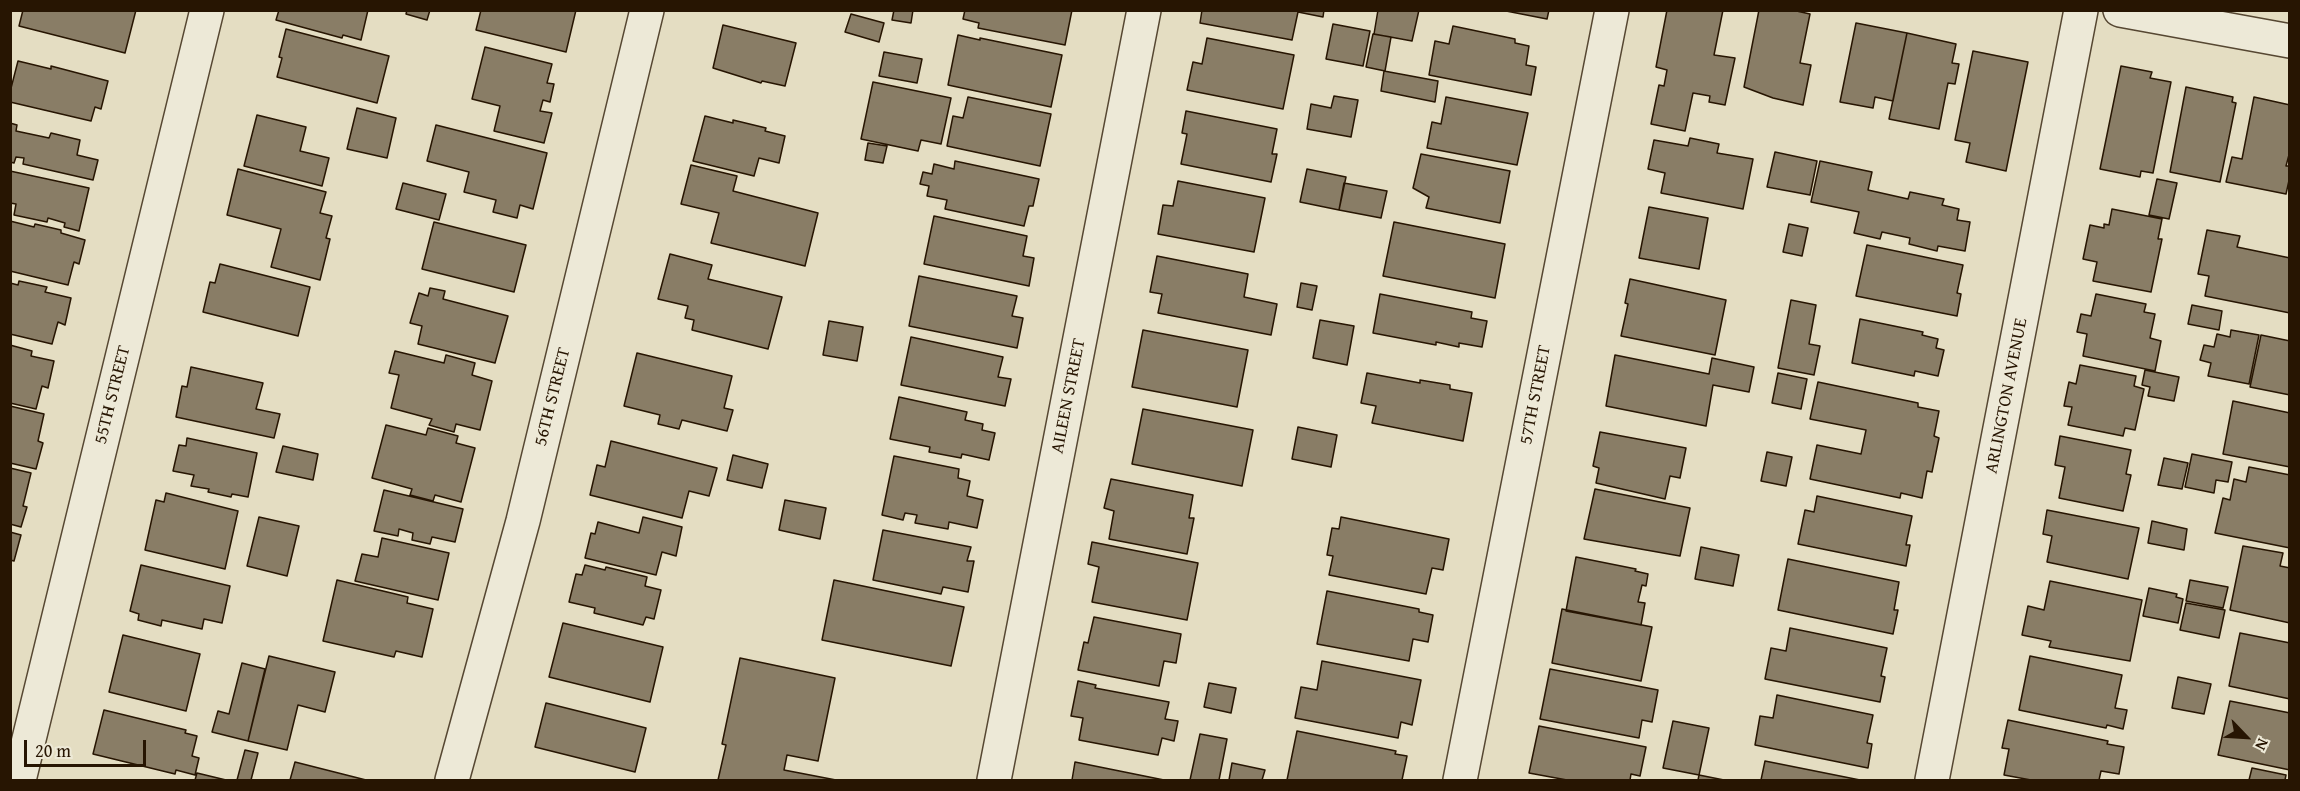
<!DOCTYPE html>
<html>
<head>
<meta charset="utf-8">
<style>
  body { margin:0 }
  #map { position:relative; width:2300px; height:791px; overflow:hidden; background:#e4ddc2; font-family:"Gentium Book Plus",serif }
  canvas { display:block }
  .frame { position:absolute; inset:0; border:12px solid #271502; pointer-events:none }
  .north { position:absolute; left:2216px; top:707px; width:60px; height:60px; -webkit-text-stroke:4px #ede9d7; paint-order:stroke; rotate:115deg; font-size:16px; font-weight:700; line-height:24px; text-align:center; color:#271502 }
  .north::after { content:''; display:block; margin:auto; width:21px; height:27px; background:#271502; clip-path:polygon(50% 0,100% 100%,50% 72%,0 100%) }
  .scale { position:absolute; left:24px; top:740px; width:122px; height:27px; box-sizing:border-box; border:3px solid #271502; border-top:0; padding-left:8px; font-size:18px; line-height:21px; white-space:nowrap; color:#271502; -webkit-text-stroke:4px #ede9d7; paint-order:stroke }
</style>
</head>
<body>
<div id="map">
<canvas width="2300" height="791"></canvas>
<div class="frame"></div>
<div class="north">N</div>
<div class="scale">20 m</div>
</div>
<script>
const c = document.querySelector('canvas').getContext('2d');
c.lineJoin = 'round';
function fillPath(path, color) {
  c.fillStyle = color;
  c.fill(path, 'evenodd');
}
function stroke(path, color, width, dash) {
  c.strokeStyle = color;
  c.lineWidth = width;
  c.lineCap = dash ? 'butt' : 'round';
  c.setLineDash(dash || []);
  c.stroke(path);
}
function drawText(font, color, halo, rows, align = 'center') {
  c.font = font + ' "Gentium Book Plus",serif';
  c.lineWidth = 6;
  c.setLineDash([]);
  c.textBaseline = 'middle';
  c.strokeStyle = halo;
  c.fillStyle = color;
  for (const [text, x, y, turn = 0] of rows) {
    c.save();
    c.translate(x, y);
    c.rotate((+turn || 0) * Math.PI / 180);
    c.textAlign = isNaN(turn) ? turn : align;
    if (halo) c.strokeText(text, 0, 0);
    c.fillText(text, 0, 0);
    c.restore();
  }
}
const building = new Path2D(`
  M23,10H136L125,53L19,26Z
  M279,10H368L361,40L343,35L342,38L276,20Z
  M407,10H430L427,20L406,14Z
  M481,10H576L566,52L476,30Z
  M894,10H913L911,23L892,20Z
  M965,10H1072L1065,45L978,28L979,23L963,19Z
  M1202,10H1324L1323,17L1298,12L1292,40L1200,23Z
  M1378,10H1419L1412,41L1374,34Z
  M1501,10H1549L1547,19Z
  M1667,10H1723L1714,55L1735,58L1725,105L1709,102L1710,96L1693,93L1685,131L1651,124L1659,85L1664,86L1667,70L1656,67Z
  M1759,10H1792L1810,14L1800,63L1811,65L1803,105L1773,98L1744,87Z
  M851,14L884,23L879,42L845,32Z
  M1856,23L1907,33L1893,101L1875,97L1873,108L1840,102Z
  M1333,24L1370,31L1363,66L1326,59Z
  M723,25L796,43L785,86L762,81L761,83L713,68Z
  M1453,26L1515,39V43L1529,46L1526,65L1536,67L1531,95L1429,75L1435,41L1449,44Z
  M286,29L389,56L377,103L277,77L282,58L279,57Z
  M1907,33L1956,44L1952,63L1959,64L1955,84L1948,83L1939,129L1889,119Z
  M1373,34L1391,37L1385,71L1366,67Z
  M958,35L980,40V38L1062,55L1051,107L948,85Z
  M1207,38L1294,55L1283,109L1187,90L1193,62L1202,64Z
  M485,47L552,64L547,83L554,84L550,102L543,100L540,111L552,113L544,143L494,131L500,106L472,99Z
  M1973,51L2028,62L2006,171L1966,162L1970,143L1955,140Z
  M884,52L922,59L917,83L879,76Z
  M18,61L51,69V66L108,81L101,109L95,107L91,121L10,102V92Z
  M2121,66L2152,72L2150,78L2171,82L2153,173L2141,171L2140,177L2100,169Z
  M1384,71L1438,81L1435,102L1381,91Z
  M873,82L951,98L941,144L921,140L918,151L861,139Z
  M2186,87L2233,97L2232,102L2236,103L2220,182L2170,172Z
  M1334,96L1358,100L1351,137L1307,129L1311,104L1331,108Z
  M968,97L1051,114L1040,166L947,146L953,116L963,118Z
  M1446,97L1528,113L1517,165L1427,148L1432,122L1441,124Z
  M2254,97L2290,105V151L2286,166H2290V176L2286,194L2226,182L2232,157L2242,159Z
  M357,108L396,118L387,158L347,149Z
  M1186,111L1277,129L1272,154H1277L1271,182L1181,164L1187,134L1182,133Z
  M257,115L306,127L300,151L329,158L322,186L244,166Z
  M705,116L733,123V120L766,128L765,131L785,136L779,163L759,158L754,176L693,161Z
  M10,123L17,125L16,131L49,138L51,133L80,140L77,155L98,160L93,180L23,164L24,158L16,157L14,163L10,162Z
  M436,125L547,153L533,209L520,205L517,218L493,212L496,200L464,192L469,172L427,161Z
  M1690,138L1719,144L1717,153L1753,159L1743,209L1661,193L1665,173L1648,169L1654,140L1688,146Z
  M868,143L887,146L883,163L865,160Z
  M1775,152L1817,161L1810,195L1767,187Z
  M1421,154L1510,171L1500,223L1426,208L1429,197L1413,188Z
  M955,161L1039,179L1033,206H1029L1024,226L945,209L947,200L927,196L929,186L920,184L923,172L932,174L934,164L954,169Z
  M1820,161L1872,172L1868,190L1908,199L1910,192L1944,199L1942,205L1959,209L1957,220L1970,222L1965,251L1938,246L1937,251L1909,244L1910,238L1882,232L1880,239L1854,233L1859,212L1811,202Z
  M691,165L737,176L733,191L818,213L805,266L711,243L719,213L681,204Z
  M238,169L326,192L320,213L332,216L326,238L330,239L320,280L271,267L281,229L227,215Z
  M1307,169L1346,177L1339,210L1300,202Z
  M10,171L89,188L79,231L64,227L65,223L48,218L47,222L14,215L16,204L10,203Z
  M2157,179L2177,183L2169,219L2149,215Z
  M1178,181L1265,198L1254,252L1158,234L1163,205L1173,206Z
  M403,183L446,194L439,220L396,209Z
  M1344,183L1387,191L1381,218L1339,210Z
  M1649,207L1708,218L1699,269L1639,258Z
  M2112,209L2162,219L2158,239H2162L2151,292L2093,281L2097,262L2083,259L2090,225L2104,228V224L2109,225Z
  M934,216L1027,236L1023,256L1034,258L1029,286L924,264Z
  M10,221L34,227L35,224L61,230V233L85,240L79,264L74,262L68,285L10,271Z
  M434,222L526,245L514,292L422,269Z
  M1394,222L1505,244L1495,298L1383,276Z
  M1789,224L1808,228L1802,256L1783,252Z
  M2207,230L2240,236L2237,247L2290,258V313L2205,296L2209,276L2198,274Z
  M1867,245L1963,265L1957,293L1961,294L1957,316L1856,296Z
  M670,254L712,265L708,279L782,297L768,349L692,330L694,320L685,318L688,306L658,299Z
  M1157,256L1248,274L1244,297L1277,304L1271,335L1158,313L1162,294L1150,292Z
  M220,264L310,287L298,336L203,312L210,282L215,283Z
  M919,276L1017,296L1012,316L1023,318L1017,348L909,326Z
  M1630,279L1726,300L1715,355L1621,336L1628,304L1625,303Z
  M19,281L47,287L45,292L71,298L65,325L58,322L52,344L10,334V283L18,285Z
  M1301,283L1317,286L1312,310L1297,307Z
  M430,288L445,291L443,299L508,316L495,363L418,344L422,326L410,323L419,293L428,296Z
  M1380,294L1472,312L1471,318L1487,321L1482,347L1459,343V347L1436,342V345L1373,333Z
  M2096,294L2146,304L2144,312L2155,314L2150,338L2161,341L2155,371L2083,356L2087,334L2077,332L2081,314L2091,316Z
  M1791,300L1816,305L1809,344L1820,346L1814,375L1778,368Z
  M2192,305L2222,311L2219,330L2188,324Z
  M1860,319L1923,332L1922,335L1938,339L1936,348L1944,350L1938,376L1915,371L1914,376L1852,363Z
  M1320,320L1354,326L1347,365L1313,358Z
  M829,321L863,327L857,361L823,355Z
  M1143,330L1248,350L1237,407L1132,387Z
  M2231,330L2259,335L2249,384L2208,376L2211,363L2200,360L2204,345L2214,347L2217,334L2230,337Z
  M2261,335L2290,341V395L2250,387Z
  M911,337L1003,357L998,377L1011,379L1005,406L901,385Z
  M10,345L32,351L31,356L54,361L48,388L42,386L36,409L10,403Z
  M395,351L444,363L446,355L475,363L472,375L492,381L480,430L456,424L454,432L429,425L432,419L391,408L399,375L389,373Z
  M637,353L732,376L724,408L733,410L727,431L682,420L679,429L658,424L660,415L624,406Z
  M1615,355L1709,374L1712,358L1754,367L1749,392L1713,385L1706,426L1606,406Z
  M2080,365L2136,376L2134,386L2144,389L2135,430L2125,428L2123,436L2068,425L2072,407L2064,406L2069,382L2076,384Z
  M191,367L263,383L256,409L280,414L274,438L176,417L182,386L187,387Z
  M2145,370L2179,377L2174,401L2148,396L2150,387L2142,385Z
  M1367,373L1420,383V380L1450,385V389L1472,393L1463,441L1372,423L1376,406L1361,403Z
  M1778,373L1807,379L1801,409L1772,403Z
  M1818,382L1918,403V407L1939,411L1934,436L1939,438L1932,472L1927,471L1922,498L1901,493L1900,498L1810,479L1817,445L1861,454L1866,430L1810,419Z
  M899,397L967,412L965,420L983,424L982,430L995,433L989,460L962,454L961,458L929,452L930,447L890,439Z
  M2233,401L2290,413V467L2223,454Z
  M10,406L44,414L38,441L43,443L36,469L10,463Z
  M1143,409L1253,430L1242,486L1132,464Z
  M386,425L426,435L428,428L458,436L456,443L475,448L461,502L435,495L433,501L410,495L412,489L372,478Z
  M1298,427L1337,435L1331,467L1292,459Z
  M1600,432L1686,448L1680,478L1670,476L1665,499L1596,483L1599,468L1593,466Z
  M2060,436L2131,450L2126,474L2131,475L2123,511L2059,498L2065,467L2055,465Z
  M187,438L257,453L248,497L232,494L231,497L208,492L209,489L191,486L194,475L173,471L179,445L186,446Z
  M611,441L717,468L709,496L689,491L682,518L590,495L597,465L605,467Z
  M283,446L318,454L313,480L276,472Z
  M1767,452L1792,457L1786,486L1761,481Z
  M2192,454L2232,462L2228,482L2216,480L2214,493L2185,487Z
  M733,455L768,464L762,488L727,480Z
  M894,456L959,469L958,478L970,481L967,496L983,500L977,528L949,522L948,529L915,523L917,515L905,513L903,520L882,515Z
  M2164,458L2188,463L2182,489L2158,485Z
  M2249,467L2290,475V548L2215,533L2223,498L2230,500L2234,479L2246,482Z
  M10,468L31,473L23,506L27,507L21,527L10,524Z
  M1111,479L1193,495L1189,518H1194L1187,554L1109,539L1114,511L1104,508Z
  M1595,489L1690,508L1680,556L1584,539Z
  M384,490L463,509L455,542L432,537L430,544L412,540L413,533L399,529L398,536L374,531Z
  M166,493L238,511L225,569L145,550L156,500L164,502Z
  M1817,496L1912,516L1906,545H1910L1906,566L1798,544L1805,510L1814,512Z
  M785,500L826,508L820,539L779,530Z
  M2047,510L2139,528L2128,579L2047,562L2052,536L2043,534Z
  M259,517L299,526L287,576L247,566Z
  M643,517L682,527L676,556L662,552L656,575L585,558L591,533L595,534L598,522L639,533Z
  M1341,517L1449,539L1443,570L1432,568L1426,594L1329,575L1333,556L1327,555L1332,528L1339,529Z
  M2152,521L2187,529L2184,550L2148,543Z
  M883,530L971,547L967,561H974L968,592L943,587L941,594L873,580Z
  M10,532L21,535L14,561L10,560Z
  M382,538L449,553L438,600L355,581L362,554L378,557Z
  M1092,542L1198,563L1187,620L1092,602L1099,567L1088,564Z
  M2243,546L2283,553L2280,566L2290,568V623L2230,610Z
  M1701,547L1739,555L1733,586L1695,579Z
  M1576,557L1636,569L1635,571L1648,574L1646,586L1642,585L1638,602L1645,603L1641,625L1566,611Z
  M1788,559L1899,582L1894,610H1898L1893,634L1778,610Z
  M141,565L230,586L222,623L204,619L202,629L162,620L161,626L138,620L139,614L130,611Z
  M585,565L605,570L606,567L647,577L645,586L661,590L654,619L646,617L643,625L594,613L595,608L569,602L576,574L582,575Z
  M337,580L408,597L407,603L433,609L422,657L396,651L394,657L323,641Z
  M834,580L964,607L951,666L822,640Z
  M2190,580L2228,587L2223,608L2186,601Z
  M2050,581L2142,600L2130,661L2049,647L2051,641L2022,635L2028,606L2044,610Z
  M2149,588L2177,594L2176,597L2183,599L2178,623L2143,616Z
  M1327,591L1419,609V612L1433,615L1428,642L1413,639L1409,661L1317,644Z
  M2186,603L2225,610L2219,638L2180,630Z
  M1562,609L1652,627L1641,681L1552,663Z
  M1094,617L1181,634L1176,663L1164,661L1159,686L1078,670L1084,642L1088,643Z
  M563,623L663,647L650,702L549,677Z
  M1790,628L1887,648L1881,676L1885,677L1880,702L1765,679L1771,648L1786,651Z
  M2240,633L2290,643V699L2229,686Z
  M123,635L200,654L186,711L109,692Z
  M269,656L335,672L325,712L298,705L287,750L248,741Z
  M2030,656L2122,675L2115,708L2127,710L2123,729L2107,725L2106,728L2019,710Z
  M740,658L835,678L818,761L787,755L784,770L836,780H718L726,745L722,744Z
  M1322,661L1421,680L1412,725L1401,722L1398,738L1295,718L1301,687L1317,690Z
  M242,663L265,669L248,741L212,732L218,711L229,714Z
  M1550,669L1658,690L1652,722L1642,720L1639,738L1540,719Z
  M2178,677L2211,684L2204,714L2172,708Z
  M1078,681L1096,685L1095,688L1169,702L1165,719L1178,721L1174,741L1162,738L1158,755L1079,740L1083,718L1071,716Z
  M1209,683L1236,688L1231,713L1204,707Z
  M1777,695L1873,715L1867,743L1872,744L1868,768L1755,745L1760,716L1773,718Z
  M2230,701L2290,713V770L2218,755Z
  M546,703L646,728L635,772L535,747Z
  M104,710L186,730L185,733L197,736L192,756L199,758L195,775L176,770L175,774L93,754Z
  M2008,720L2108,741L2107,744L2124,747L2119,774L2101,771L2099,780H2031L2004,775L2009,749L2002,748Z
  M1673,721L1709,728L1699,775L1663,768Z
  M1539,726L1646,747L1640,776L1631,774L1630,780H1567L1529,773Z
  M1297,731L1396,751L1395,754L1407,756L1402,780H1287Z
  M1200,734L1227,739L1219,780H1190Z
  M245,750L258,753L251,780H237Z
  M1765,761L1860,780H1761Z
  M295,762L366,780H290Z
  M1075,762L1164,780H1072Z
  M1232,763L1265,770L1262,780H1229Z
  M2252,768L2286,775L2285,780H2249Z
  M197,773L226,780H195Z
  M1699,775L1724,780H1698Z`);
const minor = new Path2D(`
  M2120,10L2290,41
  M19,780L207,10
  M452,780L523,521L647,10
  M994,780L1144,10
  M1460,780L1612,10
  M1932,780L2081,10`);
const streetNames = [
  ["55TH STREET",113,395,-76],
  ["57TH STREET",1536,395,-79],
  ["AILEEN STREET",1069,396,-79],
  ["ARLINGTON AVENUE",2007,396,-79],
  ["56TH STREET",553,397,-76]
];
fillPath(building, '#897d66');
stroke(building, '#271502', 1.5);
stroke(minor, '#564732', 36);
stroke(minor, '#ede9d7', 33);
drawText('18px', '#271502', '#ede9d7', streetNames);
</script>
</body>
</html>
